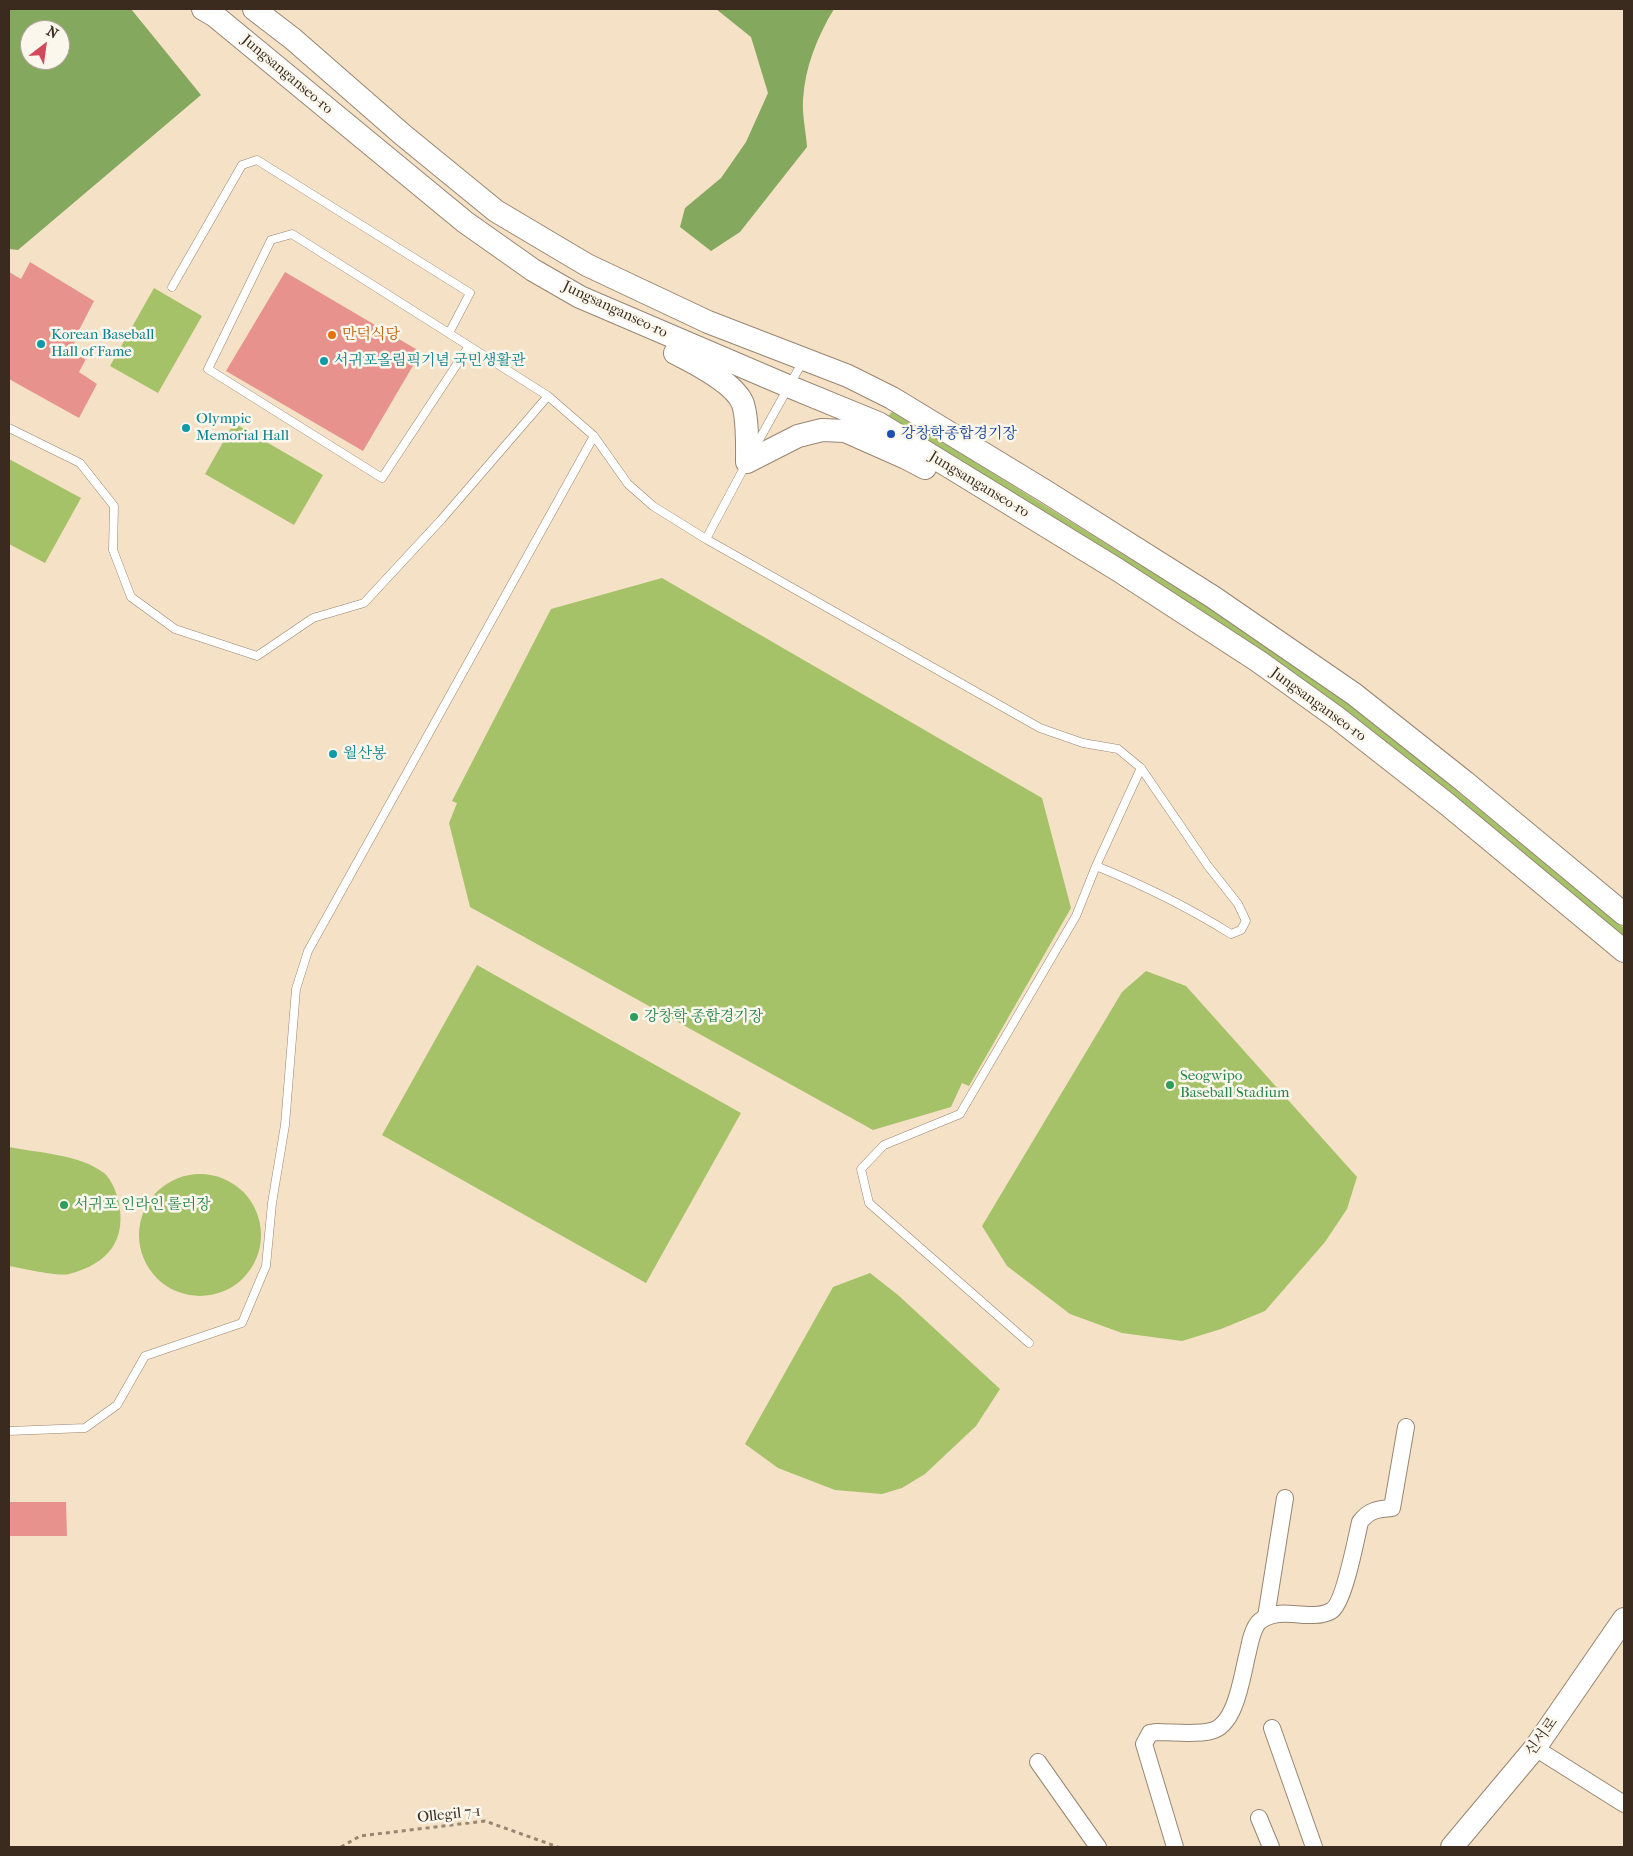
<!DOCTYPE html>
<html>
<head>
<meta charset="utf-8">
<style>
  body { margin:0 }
  #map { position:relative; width:1633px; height:1856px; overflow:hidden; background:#f5e1c6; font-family:"IM FELL French Canon",serif }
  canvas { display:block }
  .frame { position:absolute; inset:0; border:10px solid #3b2a1e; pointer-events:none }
  .north { position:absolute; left:20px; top:20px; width:50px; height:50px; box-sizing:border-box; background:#fbf7ec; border:1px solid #aea59a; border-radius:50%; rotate:30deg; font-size:14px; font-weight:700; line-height:20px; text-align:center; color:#3b2a1e }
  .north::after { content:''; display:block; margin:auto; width:18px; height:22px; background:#d1495b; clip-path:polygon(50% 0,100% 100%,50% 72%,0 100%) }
</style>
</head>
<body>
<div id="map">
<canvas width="1633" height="1856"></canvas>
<div class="frame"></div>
<div class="north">N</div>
</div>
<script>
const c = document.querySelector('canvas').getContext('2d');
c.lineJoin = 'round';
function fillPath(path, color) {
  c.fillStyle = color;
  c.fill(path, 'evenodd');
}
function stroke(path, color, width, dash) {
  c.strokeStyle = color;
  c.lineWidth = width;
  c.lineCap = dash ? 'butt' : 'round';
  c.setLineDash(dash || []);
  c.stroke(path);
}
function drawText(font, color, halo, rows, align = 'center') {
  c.font = font + ' "IM FELL French Canon","Noto Serif KR",serif';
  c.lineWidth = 5;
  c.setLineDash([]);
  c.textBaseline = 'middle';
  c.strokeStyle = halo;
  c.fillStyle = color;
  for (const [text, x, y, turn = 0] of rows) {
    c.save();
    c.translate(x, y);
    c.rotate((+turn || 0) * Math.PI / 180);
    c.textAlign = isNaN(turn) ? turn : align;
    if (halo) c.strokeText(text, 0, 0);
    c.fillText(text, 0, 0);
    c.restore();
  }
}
const green = new Path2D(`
  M154,288L202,316L158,393L110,366Z
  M893,411L1238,626L1328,689L1385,732L1624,928V939L1380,739L887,417Z
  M234,423L323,475L294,525L205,474Z
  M9,459L81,498L45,563L9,544Z
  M662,578L1042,798L1071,908L969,1086L962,1083L951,1107L873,1130L470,907L449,823L457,803L452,801L551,609Z
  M477,965L741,1113L646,1283L382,1135Z
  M1146,971L1186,986L1357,1177L1347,1209L1325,1242L1265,1311L1221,1329L1182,1341L1122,1333L1070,1314L1007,1266L982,1226L1122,992Z
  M9,1147C38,1153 79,1154 104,1173C110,1177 116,1191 118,1199C128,1240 108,1264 69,1274C59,1277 21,1268 9,1266Z
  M139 1235a61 61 0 1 1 122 0a61 61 0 1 1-122 0Z
  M870,1273L898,1295L1000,1389L976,1426L925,1474L902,1488L882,1494L835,1490L778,1468L745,1444L833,1287Z`);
const forest = new Path2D(`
  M9,9H131L201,95L18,250L9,249ZM30,30H60V60H30Z
  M716,9H834C817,37 805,67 803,100C802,115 806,132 807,147L740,232L711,251L680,227L685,208L721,178L746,142L768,93L751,37Z`);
const building = new Path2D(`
  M30,262L94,301L77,334L71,353L86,359L79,372L97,384L79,418L9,379V272L21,279Z
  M285,272L421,352L363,451L226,371Z
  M9,1502H66L67,1536H9Z`);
const path = new Path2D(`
  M341,1847L360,1836L485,1821L558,1847`);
const lane = new Path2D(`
  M172,287L242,165L257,160L470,293L449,333
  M469,346L382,478L208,369L271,240L292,234L548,396L594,436L628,484L653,506L706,539L746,464
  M9,428L80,463L114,506L113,550L131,597L175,629L257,656L313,618L364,603L441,520L548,396
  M754,449L803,361
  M706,539L1040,728L1083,743L1118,749L1141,768L1208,866L1238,904L1246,921L1241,930L1231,934C1188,907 1143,885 1096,866L1076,916L960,1114L884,1145L861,1169L869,1203L1029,1343
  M1096,866L1141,768
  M9,1431L85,1428L117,1405L145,1356L242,1323L266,1266L272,1203L285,1125L296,989L308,951L594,436`);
const street = new Path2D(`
  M1266,1617L1285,1498
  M1272,1728L1314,1847
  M1535,1748L1624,1804
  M1038,1762L1098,1847
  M1259,1818L1271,1847
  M1175,1847L1144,1744L1150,1733L1157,1732C1173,1732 1196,1735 1211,1731C1237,1725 1242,1674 1248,1652C1250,1642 1253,1627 1260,1621C1270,1613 1282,1613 1293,1614C1305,1615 1320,1617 1331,1611C1344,1604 1356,1539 1360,1522C1369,1510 1378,1509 1392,1508L1406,1427`);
const secondary = new Path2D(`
  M203,9L215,16L465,222L533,270L580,297L788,386L878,423L1118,570L1258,661L1336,717L1447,804L1624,951
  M254,9L293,39L403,135L496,211L587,265L708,322L848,376L892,398L1045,491L1213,597L1354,694L1465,782L1624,914
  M675,353C695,363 735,383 743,404C748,421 747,445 747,462L798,436L822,430L845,431L906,458L925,468
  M1452,1847L1535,1748L1624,1619`);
const markers = [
  [332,335,5,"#e8710a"],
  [41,344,5,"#0f9aa8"],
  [324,361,5,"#0f9aa8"],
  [186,428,5,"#0f9aa8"],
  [891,434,5,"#1a4fb4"],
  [333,754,5,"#0f9aa8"],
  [634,1017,5,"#2e9e5b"],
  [1170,1085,5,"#2e9e5b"],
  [64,1205,5,"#2e9e5b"]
];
const streetNames = [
  ["Jungsanganseo-ro",287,75,40],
  ["Jungsanganseo-ro",615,310,25],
  ["Jungsanganseo-ro",979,485,31],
  ["Jungsanganseo-ro",1318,705,36],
  ["신서로",1542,1737,-54],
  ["Ollegil 7-1",449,1815,-6]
];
const cultureNames = [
  ["Korean Baseball",51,335],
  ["Hall of Fame",51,352],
  ["서귀포올림픽기념 국민생활관",334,361],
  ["Olympic",196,419],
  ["Memorial Hall",196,436],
  ["월산봉",343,754]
];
const foodNames = [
  ["만덕식당",342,335]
];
const transitNames = [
  ["강창학종합경기장",901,434]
];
const leisureNames = [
  ["강창학 종합경기장",644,1017],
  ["Seogwipo",1180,1076],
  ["Baseball Stadium",1180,1093],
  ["서귀포 인라인 롤러장",74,1205]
];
fillPath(green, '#a5c269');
fillPath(forest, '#84a85d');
fillPath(building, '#e7928d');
stroke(lane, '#988672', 9);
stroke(street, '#988672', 18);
stroke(secondary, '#988672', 24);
stroke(path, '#988672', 3, [4, 4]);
stroke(lane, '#fff', 8);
stroke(street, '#fff', 16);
stroke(secondary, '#fff', 22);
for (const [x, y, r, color] of markers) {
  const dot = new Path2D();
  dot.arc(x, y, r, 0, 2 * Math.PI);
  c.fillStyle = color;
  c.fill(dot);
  stroke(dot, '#fbf7ec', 2);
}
drawText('15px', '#3b2a1e', '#fbf7ec', streetNames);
drawText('15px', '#0d838f', '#fbf7ec', cultureNames, 'left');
drawText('15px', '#c56008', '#fbf7ec', foodNames, 'left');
drawText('15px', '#164399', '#fbf7ec', transitNames, 'left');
drawText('15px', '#27864d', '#fbf7ec', leisureNames, 'left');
</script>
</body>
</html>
